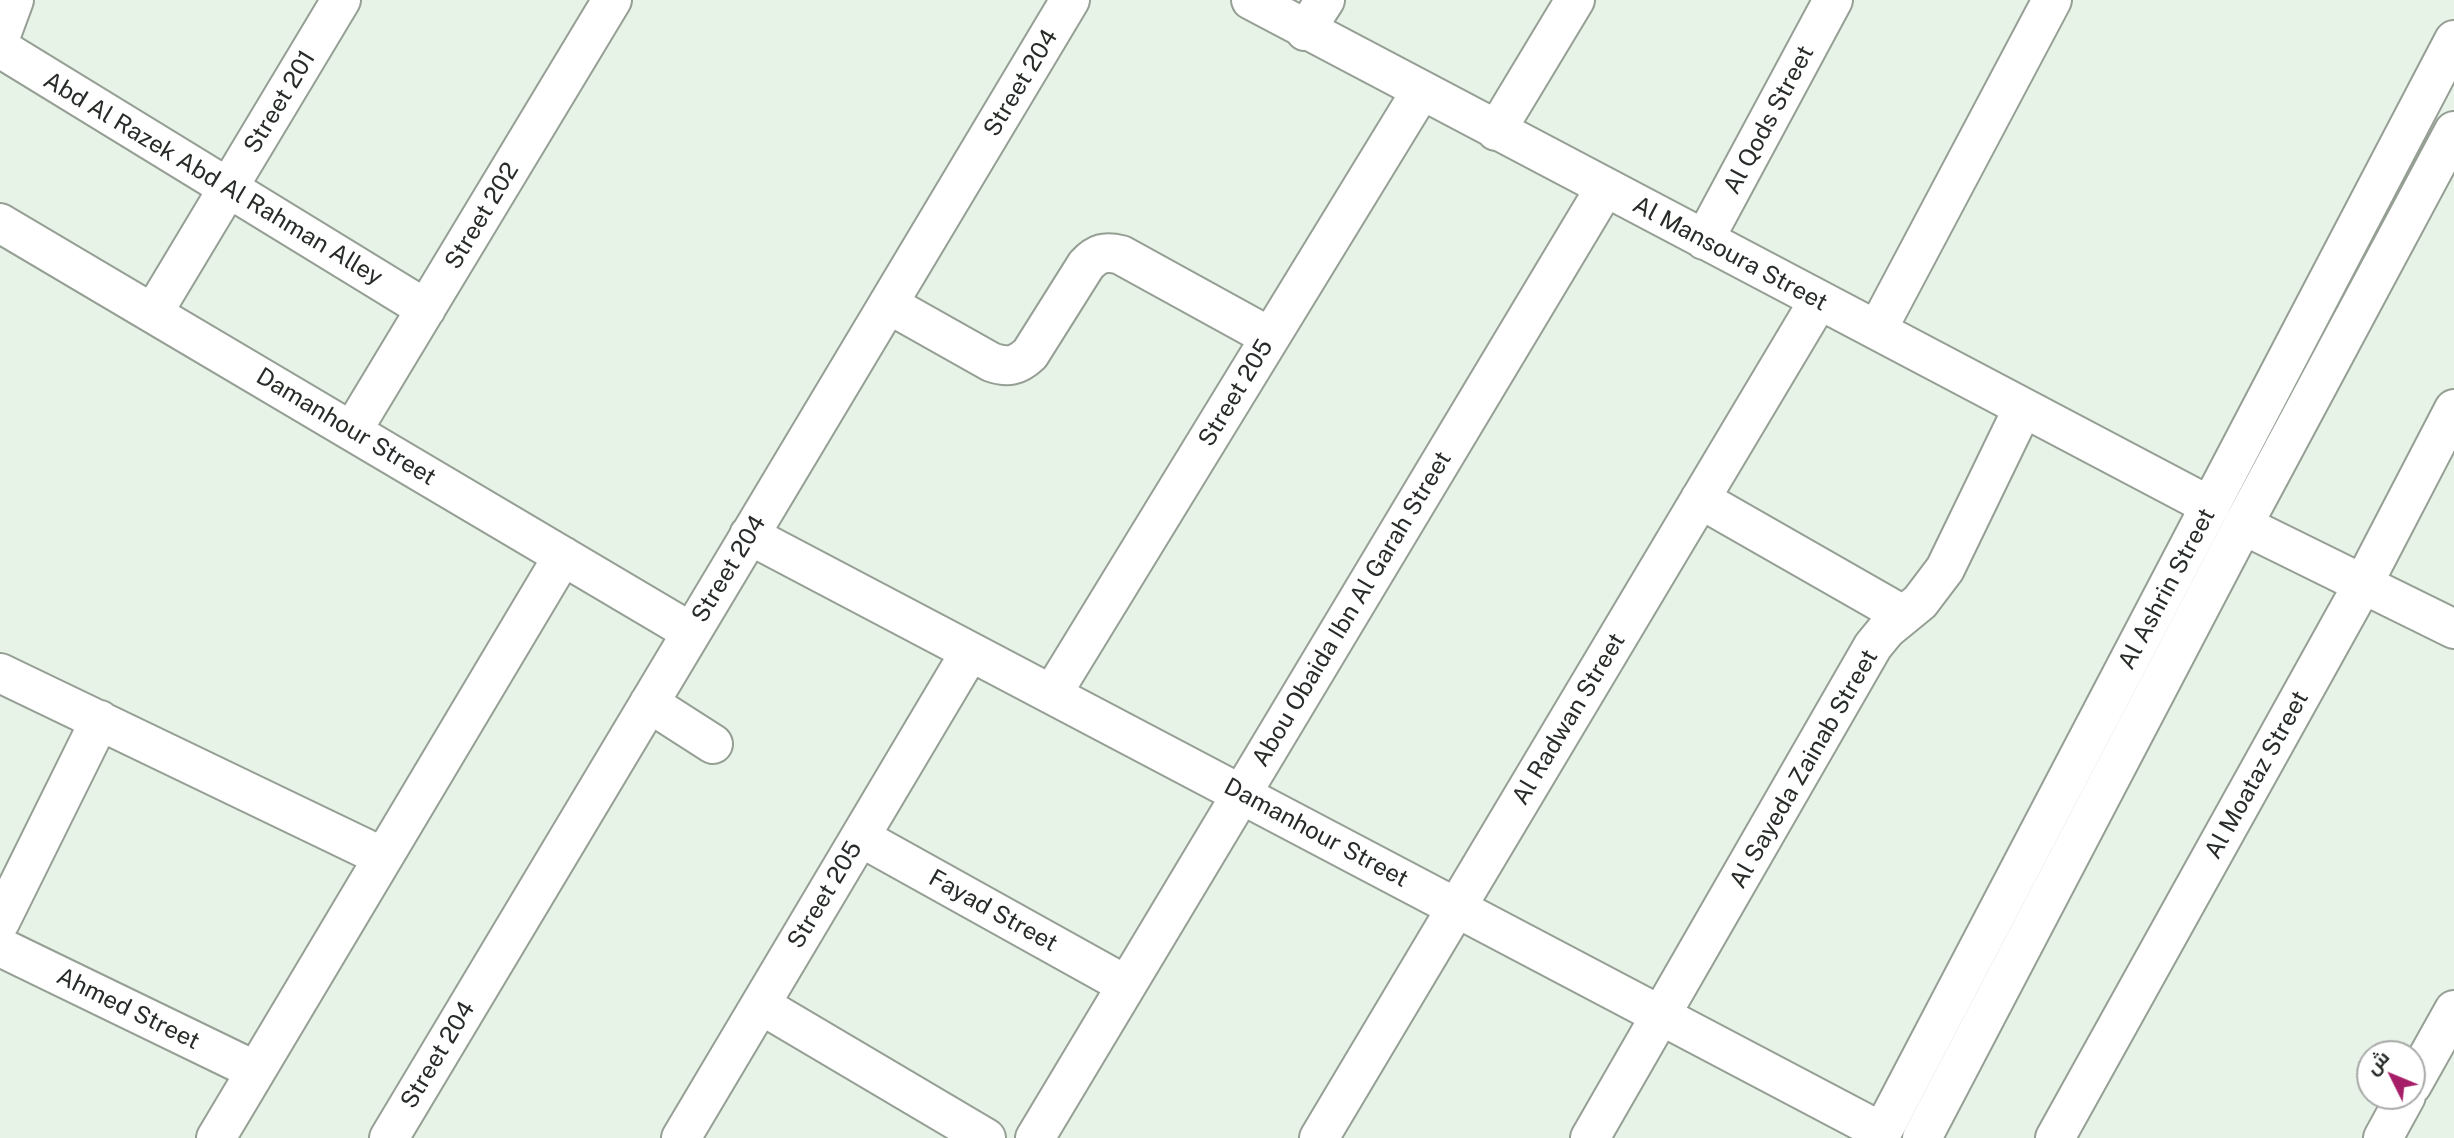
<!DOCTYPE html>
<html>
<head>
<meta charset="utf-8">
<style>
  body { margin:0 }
  #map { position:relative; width:2454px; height:1138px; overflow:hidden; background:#e8f3e7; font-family:"Public Sans",Cairo,sans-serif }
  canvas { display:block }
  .north { position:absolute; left:2356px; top:1040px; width:70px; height:70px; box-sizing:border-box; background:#fff; border:2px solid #a9aba9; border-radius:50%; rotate:313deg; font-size:19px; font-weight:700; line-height:28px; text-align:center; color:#282c28 }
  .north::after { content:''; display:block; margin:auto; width:24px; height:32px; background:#a61e67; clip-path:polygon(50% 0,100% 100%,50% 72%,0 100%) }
</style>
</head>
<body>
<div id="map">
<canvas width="2454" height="1138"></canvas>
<div class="north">ش</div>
</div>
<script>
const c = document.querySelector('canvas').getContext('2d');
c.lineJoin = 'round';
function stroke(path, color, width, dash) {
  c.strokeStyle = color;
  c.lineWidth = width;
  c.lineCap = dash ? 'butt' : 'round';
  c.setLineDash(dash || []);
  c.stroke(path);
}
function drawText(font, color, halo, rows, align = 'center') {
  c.font = font + ' "Public Sans",sans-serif';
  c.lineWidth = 5;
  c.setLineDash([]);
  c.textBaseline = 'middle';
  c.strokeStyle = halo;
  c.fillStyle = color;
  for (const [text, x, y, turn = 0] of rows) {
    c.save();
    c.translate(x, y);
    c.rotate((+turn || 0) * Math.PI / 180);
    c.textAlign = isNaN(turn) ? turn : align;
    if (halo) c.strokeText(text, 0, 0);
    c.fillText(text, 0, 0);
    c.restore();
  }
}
const street = new Path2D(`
  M1251,0L2210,506
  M1305,31L1325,0
  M0,48L426,309
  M1496,131L1575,0
  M0,223L691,632
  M1704,240L1833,0
  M888,304L991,362C1008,368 1017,366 1030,354L1086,265C1097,253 1105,251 1121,255L1270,337
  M153,313L341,0
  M1877,330L2052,0
  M352,431L612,0
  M1700,499L1903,615
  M2243,525L2454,629
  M749,535L1882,1132
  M0,673L383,857
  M1052,694L1421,91
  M649,703L713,744
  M860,837L1126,985
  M0,922L100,720
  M0,947L256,1071
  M761,1005L986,1138
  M2412,1085L2454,1010
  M216,1138L563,556
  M389,1138L1070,0
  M681,1138L970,652
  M1035,1138L1605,188
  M1319,1138L1819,300
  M1590,1138L1873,646L1887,629L1920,602L1945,569L2023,408
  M2055,1138L2363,584L2454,409
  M2383,1138L2406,1096`);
const secondary = new Path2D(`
  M0,38L14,0
  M1879,1138L2454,40
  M1922,1138L2243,525L2454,131`);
const streetNames = [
  ["Street 204",1021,83,-59],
  ["Street 201",280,102,-59],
  ["Al Qods Street",1769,120,-62],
  ["Abd Al Razek Abd Al Rahman Alley",213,179,31],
  ["Street 202",482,216,-59],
  ["Al Mansoura Street",1730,254,28],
  ["Street 205",1236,393,-59],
  ["Damanhour Street",346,427,31],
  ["Street 204",729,569,-59],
  ["Al Ashrin Street",2167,589,-62],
  ["Abou Obaida Ibn Al Garah Street",1352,609,-59],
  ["Al Radwan Street",1569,719,-59],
  ["Al Sayeda Zainab Street",1804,769,-60],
  ["Al Moataz Street",2257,775,-61],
  ["Damanhour Street",1316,833,28],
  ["Street 205",825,895,-59],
  ["Fayad Street",993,911,29],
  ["Ahmed Street",128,1009,26],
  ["Street 204",438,1055,-59]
];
stroke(street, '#959f94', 42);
stroke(secondary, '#959f94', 42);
stroke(street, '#fff', 38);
stroke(secondary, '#fff', 38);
drawText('24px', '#282c28', '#fff', streetNames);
</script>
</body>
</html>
